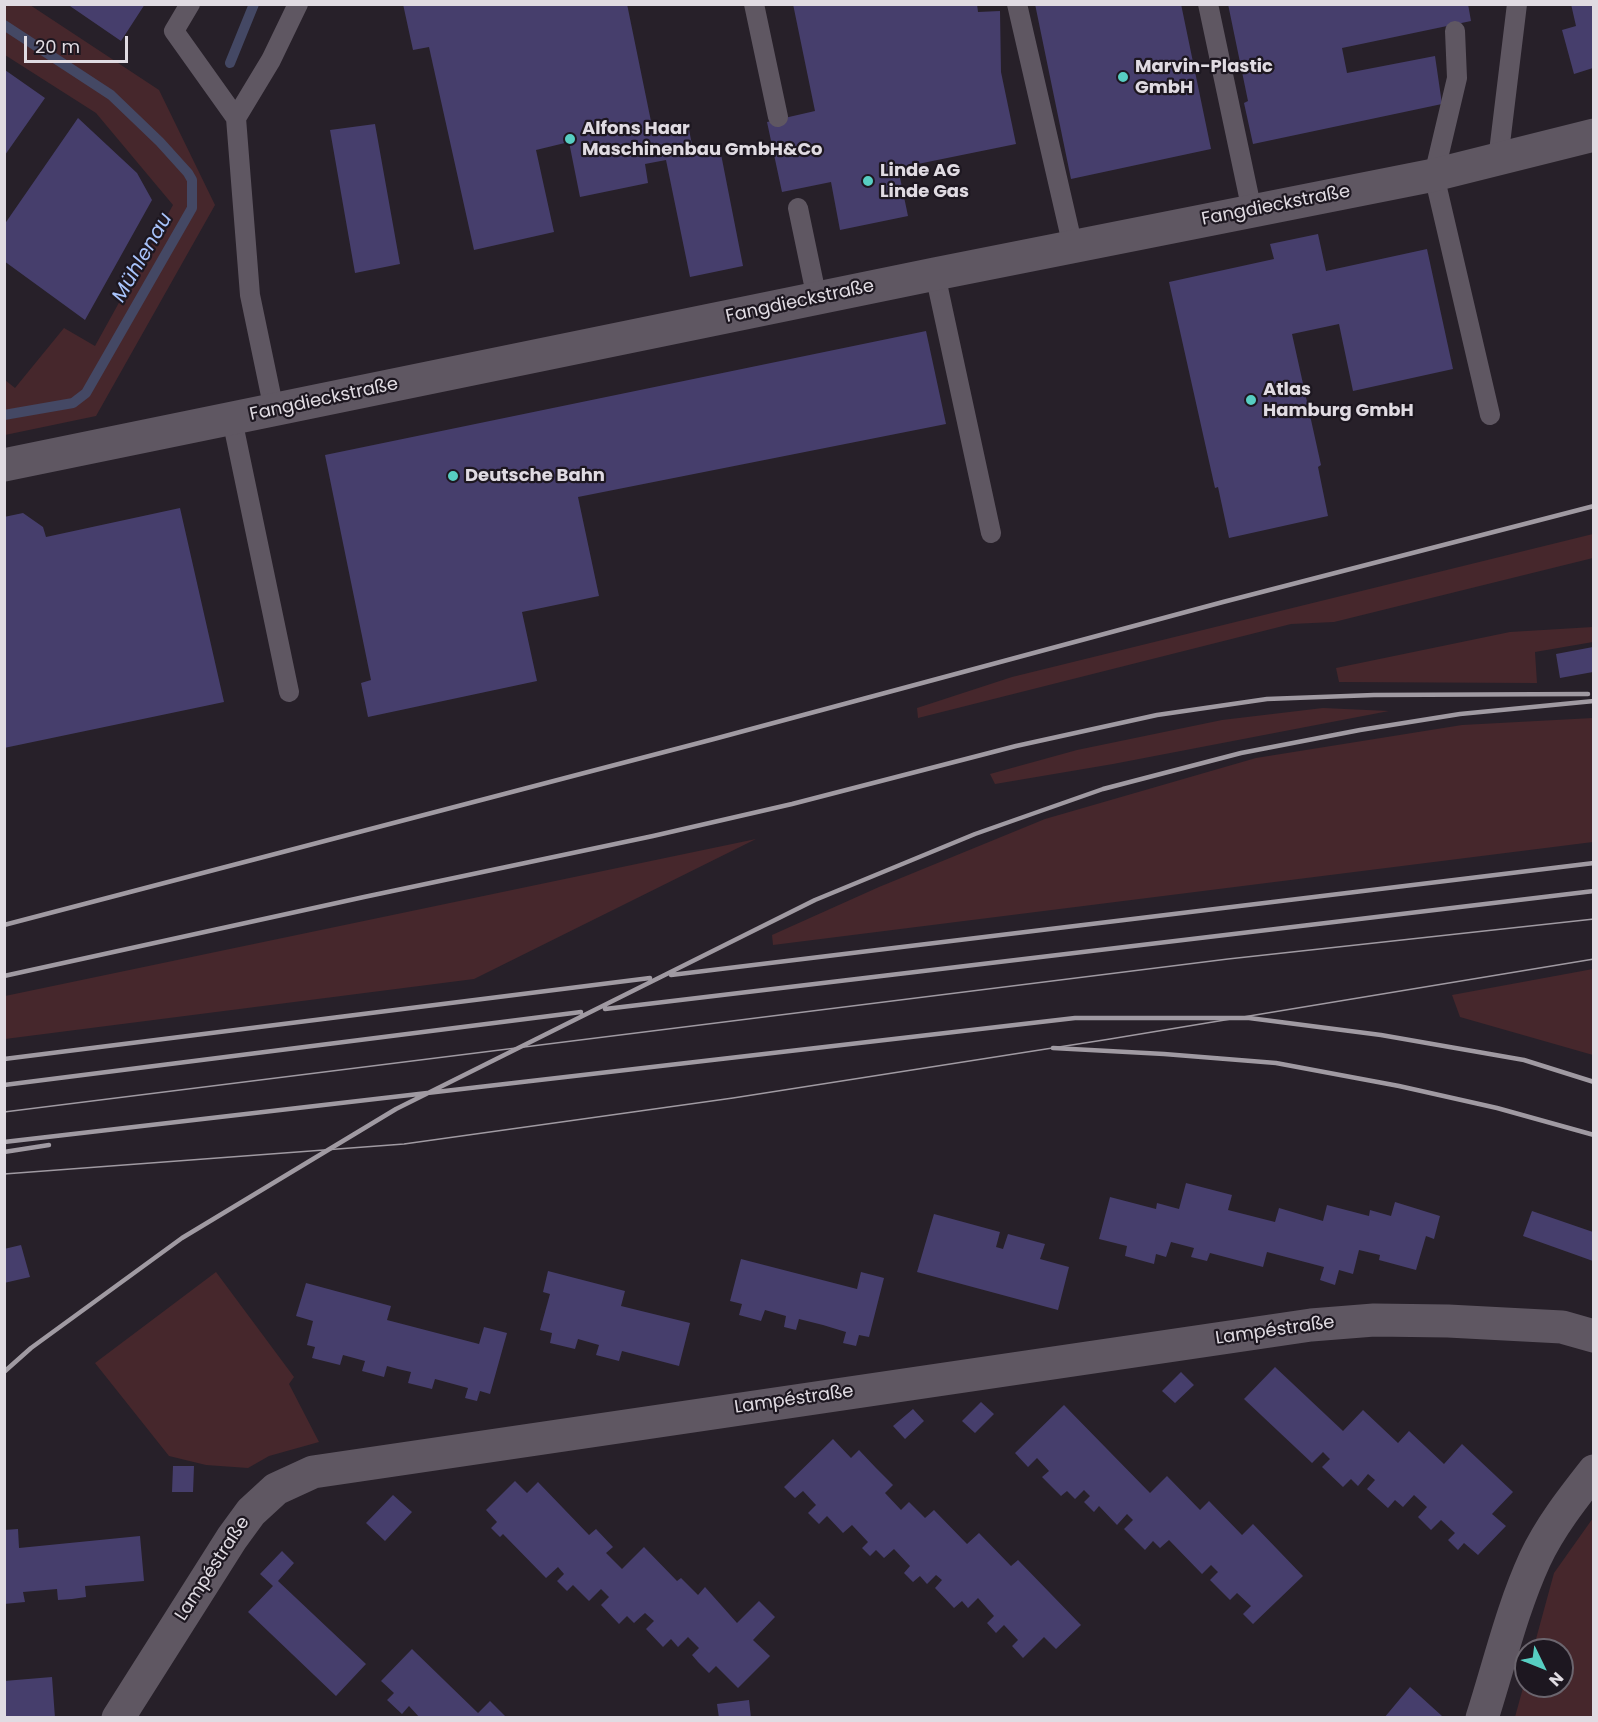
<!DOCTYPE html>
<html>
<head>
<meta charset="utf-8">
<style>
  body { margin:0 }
  #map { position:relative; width:1598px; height:1722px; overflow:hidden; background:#272029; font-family:Poppins,sans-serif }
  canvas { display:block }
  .frame { position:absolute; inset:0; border:6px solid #e0dbe2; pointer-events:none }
  .north { position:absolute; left:1514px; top:1638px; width:60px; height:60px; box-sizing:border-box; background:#1d1720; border:2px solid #6b656e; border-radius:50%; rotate:133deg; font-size:16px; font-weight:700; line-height:24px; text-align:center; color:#e0dbe2 }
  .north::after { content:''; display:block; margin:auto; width:21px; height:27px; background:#57cec2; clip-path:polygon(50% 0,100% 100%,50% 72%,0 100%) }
  .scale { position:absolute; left:24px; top:36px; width:104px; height:27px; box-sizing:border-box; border:3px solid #e0dbe2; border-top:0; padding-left:8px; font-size:18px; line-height:21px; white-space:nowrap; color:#e0dbe2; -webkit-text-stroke:4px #1d1720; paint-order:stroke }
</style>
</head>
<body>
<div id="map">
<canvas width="1598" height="1722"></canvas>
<div class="frame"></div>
<div class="north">N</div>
<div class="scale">20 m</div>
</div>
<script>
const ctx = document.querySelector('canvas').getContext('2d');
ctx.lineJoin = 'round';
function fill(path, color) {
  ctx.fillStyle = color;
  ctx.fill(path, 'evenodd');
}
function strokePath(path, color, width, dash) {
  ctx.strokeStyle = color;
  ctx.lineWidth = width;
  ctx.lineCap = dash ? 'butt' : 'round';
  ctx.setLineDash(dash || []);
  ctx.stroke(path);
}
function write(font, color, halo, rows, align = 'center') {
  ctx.font = font + ' Poppins,sans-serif';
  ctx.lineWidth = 4.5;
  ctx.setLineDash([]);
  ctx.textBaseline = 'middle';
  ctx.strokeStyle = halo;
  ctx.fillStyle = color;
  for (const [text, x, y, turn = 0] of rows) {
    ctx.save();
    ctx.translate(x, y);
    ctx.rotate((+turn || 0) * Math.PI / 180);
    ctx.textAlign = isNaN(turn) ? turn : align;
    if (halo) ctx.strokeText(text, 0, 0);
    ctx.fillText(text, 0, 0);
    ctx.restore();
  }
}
fill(new Path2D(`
  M 5,4 L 30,5 L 159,90 L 215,205 L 96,416 L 5,435 L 5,380 L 15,388 L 64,328 L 95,346 L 173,205 L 96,113 L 5,55 Z
  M 1593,534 L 1593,558 L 1334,622 L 1291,624 L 918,718 L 917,708 L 1012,677 Z
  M 1593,627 L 1593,642 L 1535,652 L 1537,683 L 1339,682 L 1336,668 L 1510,632 Z
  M 1323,708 L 1389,711 L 1113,764 L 995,784 L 990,774 L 1077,750 L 1222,720 Z
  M 1593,718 L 1593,842 L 773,945 L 772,935 L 879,887 L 1045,819 L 1256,758 L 1462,725 Z
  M 756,839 L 474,979 L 5,1039 L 5,996 Z
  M 1593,969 L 1593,1055 L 1460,1017 L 1452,995 Z
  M 216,1272 L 294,1377 L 289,1384 L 319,1442 L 269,1456 L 248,1468 L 206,1465 L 169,1456 L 95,1363 Z
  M 1593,1518 L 1593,1717 L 1515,1717 L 1526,1677 L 1526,1686 L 1562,1686 L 1562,1650 L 1533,1650 L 1554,1573 Z`), '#46272c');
strokePath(new Path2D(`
  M 4,25 L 111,95 L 160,142 L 188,173 L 192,180 L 192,208 L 86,393 L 73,403 L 4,415
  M 230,63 L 254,4`), '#444864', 10);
fill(new Path2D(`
  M 67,4 L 145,4 L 121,41 Z
  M 403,4 L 627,4 L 654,136 L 689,130 L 694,154 L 720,149 L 743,266 L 690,277 L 666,160 L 645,164 L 648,183 L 580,197 L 569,142 L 536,150 L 554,232 L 474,250 L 429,47 L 413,50 Z
  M 793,4 L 977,4 L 978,12 L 1000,11 L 1001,72 L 1016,144 L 898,168 L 908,216 L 840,230 L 831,182 L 782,192 L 767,122 L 815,111 Z
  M 1035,4 L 1181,4 L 1211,149 L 1071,179 Z
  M 1228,4 L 1468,4 L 1471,21 L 1342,48 L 1347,73 L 1435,56 L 1442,104 L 1253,144 L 1244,103 L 1248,101 Z
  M 1571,4 L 1593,4 L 1593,68 L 1574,74 L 1562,30 L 1576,26 Z
  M 5,70 L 45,98 L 5,155 Z
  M 78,118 L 137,173 L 152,200 L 85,320 L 4,261 L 4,225 Z
  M 375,124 L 400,264 L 355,273 L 330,130 Z
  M 1318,234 L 1326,271 L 1427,249 L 1453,369 L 1353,391 L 1339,324 L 1292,334 L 1321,465 L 1318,467 L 1328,516 L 1229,538 L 1218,487 L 1215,488 L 1169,282 L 1274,259 L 1270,244 Z
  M 926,331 L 946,424 L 578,497 L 599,596 L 522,612 L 537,681 L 368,717 L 361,683 L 371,680 L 325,455 Z
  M 180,508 L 224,702 L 4,748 L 4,517 L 23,513 L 43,527 L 46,537 Z
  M 1593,647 L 1593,672 L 1560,678 L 1556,654 Z
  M 1186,1183 L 1232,1195 L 1228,1210 L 1275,1222 L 1279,1208 L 1323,1221 L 1327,1205 L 1369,1216 L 1370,1210 L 1391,1216 L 1395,1202 L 1440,1216 L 1434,1239 L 1426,1236 L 1416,1270 L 1379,1260 L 1380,1255 L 1359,1250 L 1353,1274 L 1339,1270 L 1335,1285 L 1320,1280 L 1324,1267 L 1267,1252 L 1263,1267 L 1210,1253 L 1207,1261 L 1191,1257 L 1194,1248 L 1171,1242 L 1166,1257 L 1156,1254 L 1154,1264 L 1125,1256 L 1127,1246 L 1099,1239 L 1110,1197 L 1156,1209 L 1157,1203 L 1179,1209 Z
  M 1532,1211 L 1593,1232 L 1593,1261 L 1523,1236 Z
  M 934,1214 L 1000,1232 L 996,1247 L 1003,1249 L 1008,1234 L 1045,1244 L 1040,1259 L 1069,1267 L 1058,1310 L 917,1272 Z
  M 21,1245 L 30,1277 L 4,1283 L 4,1249 Z
  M 741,1259 L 857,1289 L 861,1272 L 884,1278 L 869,1337 L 859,1335 L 856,1346 L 843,1343 L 846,1332 L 823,1325 L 799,1319 L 796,1330 L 784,1327 L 786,1316 L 765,1310 L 761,1321 L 739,1315 L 742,1304 L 730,1301 Z
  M 548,1271 L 625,1291 L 621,1306 L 690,1323 L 679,1366 L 622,1351 L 619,1361 L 596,1355 L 599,1345 L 578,1339 L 575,1349 L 550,1343 L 552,1333 L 540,1330 L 550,1294 L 543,1292 Z
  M 306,1283 L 391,1306 L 387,1320 L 479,1344 L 484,1327 L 507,1333 L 490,1394 L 480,1391 L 477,1401 L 465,1398 L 468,1388 L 435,1379 L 432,1389 L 408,1383 L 411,1372 L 398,1369 L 387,1366 L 384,1377 L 362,1371 L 365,1361 L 343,1355 L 340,1365 L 312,1358 L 315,1347 L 307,1345 L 313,1321 L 296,1316 Z
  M 1275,1367 L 1343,1431 L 1363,1410 L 1398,1443 L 1409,1431 L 1444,1464 L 1462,1444 L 1513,1492 L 1492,1514 L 1506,1526 L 1478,1555 L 1464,1543 L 1458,1550 L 1448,1540 L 1455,1533 L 1441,1520 L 1431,1530 L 1418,1517 L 1427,1507 L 1414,1495 L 1403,1507 L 1395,1500 L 1388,1508 L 1367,1489 L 1375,1480 L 1368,1474 L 1358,1486 L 1351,1479 L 1343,1487 L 1322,1467 L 1330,1459 L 1323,1452 L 1312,1463 L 1244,1399 Z
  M 1181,1372 L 1194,1385 L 1175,1403 L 1162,1391 Z
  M 981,1402 L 994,1414 L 975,1433 L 962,1421 Z
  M 1064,1405 L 1150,1493 L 1167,1476 L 1200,1510 L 1209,1501 L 1242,1535 L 1253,1524 L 1303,1576 L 1253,1624 L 1243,1614 L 1251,1606 L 1237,1593 L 1230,1600 L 1210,1580 L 1218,1572 L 1211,1565 L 1202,1574 L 1169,1540 L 1160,1548 L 1153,1541 L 1145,1550 L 1124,1529 L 1133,1520 L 1127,1514 L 1117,1525 L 1099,1506 L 1094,1512 L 1084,1502 L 1090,1496 L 1084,1490 L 1075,1499 L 1067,1491 L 1061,1496 L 1042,1477 L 1049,1471 L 1037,1458 L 1028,1467 L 1015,1453 Z
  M 913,1409 L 924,1421 L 905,1439 L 893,1426 Z
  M 833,1439 L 851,1458 L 859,1450 L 876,1468 L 893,1485 L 885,1493 L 901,1510 L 909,1502 L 925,1518 L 934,1510 L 967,1544 L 979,1533 L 1011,1566 L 1018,1560 L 1081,1625 L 1056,1649 L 1044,1637 L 1023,1658 L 1012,1646 L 1018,1640 L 1004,1625 L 996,1633 L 987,1623 L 994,1616 L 978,1598 L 968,1608 L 962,1601 L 954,1608 L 935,1588 L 942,1580 L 936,1575 L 927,1584 L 920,1576 L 913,1582 L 904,1573 L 910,1566 L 894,1549 L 884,1558 L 876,1550 L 870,1556 L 862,1548 L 868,1542 L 852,1525 L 843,1533 L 827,1516 L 819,1524 L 808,1513 L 816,1505 L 803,1491 L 795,1498 L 784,1487 Z
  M 173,1466 L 194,1466 L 193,1492 L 172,1492 Z
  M 515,1481 L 527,1493 L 538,1482 L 589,1535 L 596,1529 L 613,1547 L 606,1553 L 622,1569 L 644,1547 L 677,1581 L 681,1578 L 698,1595 L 705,1587 L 737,1623 L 759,1601 L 775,1617 L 753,1640 L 770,1656 L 738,1688 L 716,1666 L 709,1673 L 698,1662 L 692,1655 L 699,1648 L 688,1637 L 678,1647 L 671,1639 L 663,1647 L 646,1629 L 654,1621 L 645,1613 L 634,1623 L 627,1616 L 619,1624 L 601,1605 L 609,1597 L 601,1589 L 589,1601 L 573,1585 L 567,1591 L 557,1581 L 564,1574 L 558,1567 L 546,1578 L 503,1534 L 500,1537 L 491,1528 L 497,1522 L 486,1510 Z
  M 393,1495 L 412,1512 L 385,1541 L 366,1523 Z
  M 18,1529 L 19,1548 L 140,1536 L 144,1581 L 85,1586 L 86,1597 L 72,1599 L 58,1600 L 57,1589 L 23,1592 L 25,1602 L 4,1604 L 4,1530 Z
  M 282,1551 L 294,1563 L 278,1581 L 366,1664 L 336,1696 L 248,1612 L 273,1586 L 260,1574 Z
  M 412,1649 L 478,1713 L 490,1701 L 507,1718 L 420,1718 L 409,1706 L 402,1714 L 387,1700 L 394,1693 L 381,1681 Z
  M 52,1677 L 55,1718 L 4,1718 L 4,1681 Z
  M 1410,1687 L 1442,1716 L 1441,1718 L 1384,1718 Z
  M 749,1700 L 751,1718 L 719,1718 L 717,1704 Z`), '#463e6c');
strokePath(new Path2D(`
  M 190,4 L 174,31 L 236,118 L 250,295 L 274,410
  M 754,4 L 778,117
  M 1017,4 L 1073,247
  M 1208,4 L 1252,211
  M 1455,31 L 1457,78 L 1434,175 L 1490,415
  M 236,118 L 271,60 L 298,4
  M 1498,160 L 1517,4
  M 798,208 L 817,299
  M 935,274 L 991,533
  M 232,419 L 289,692`), '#5f5762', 20);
strokePath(new Path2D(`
  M 4,465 L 935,274 L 1434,175 L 1594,135
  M 118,1718 L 232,1538 L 251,1512 L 276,1489 L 313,1472 L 1311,1325 L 1374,1320 L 1448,1321 L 1562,1327 L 1594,1336
  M 1482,1718 C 1499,1665 1512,1609 1535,1559 C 1550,1527 1572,1499 1594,1471`), '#5f5762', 33);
strokePath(new Path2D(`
  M 4,1112 L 1228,959 L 1594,919
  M 4,1174 L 404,1144 L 733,1098 L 1110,1039 L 1594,959`), '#a09aa2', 1.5);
strokePath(new Path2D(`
  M 4,925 L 714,739 L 1223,602 L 1594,506
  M 671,975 L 1594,863
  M 4,976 L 364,897 L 653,836 L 792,804 L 1016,746 L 1157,715 L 1267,699 L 1374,695 L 1588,694
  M 605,1009 L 1594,891
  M 1053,1048 L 1164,1054 L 1276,1063 L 1399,1086 L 1497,1108 L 1594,1135
  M 4,1059 L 650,978
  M 4,1085 L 581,1012
  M 4,1142 L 1075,1018 L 1249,1018 L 1381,1035 L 1524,1060 L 1594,1082
  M 4,1152 L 49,1145
  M 4,1372 L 31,1348 L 182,1238 L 396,1109 L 815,900 L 975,834 L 1103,789 L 1241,753 L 1360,730 L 1460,714 L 1594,701`), '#a09aa2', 4.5);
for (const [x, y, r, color] of [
  [1123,77,6,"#57cec2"],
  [570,139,6,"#57cec2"],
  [868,181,6,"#57cec2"],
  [1251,400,6,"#57cec2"],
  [453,476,6,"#57cec2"]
]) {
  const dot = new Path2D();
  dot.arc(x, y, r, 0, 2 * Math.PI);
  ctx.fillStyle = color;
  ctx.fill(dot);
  strokePath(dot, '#1d1720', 2);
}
write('bold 18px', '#e0dbe2', '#1d1720', [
  ["Marvin-Plastic",1135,67],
  ["GmbH",1135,88],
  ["Alfons Haar",582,129],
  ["Maschinenbau GmbH&Co",582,150],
  ["Linde AG",880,171],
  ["Linde Gas",880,192],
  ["Atlas",1263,390],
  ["Hamburg GmbH",1263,411],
  ["Deutsche Bahn",465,476]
], 'left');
write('18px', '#e0dbe2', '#1d1720', [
  ["Fangdieckstraße",1276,206,-11],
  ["Fangdieckstraße",800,302,-12],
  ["Fangdieckstraße",324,400,-12],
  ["Lampéstraße",1275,1331,-8],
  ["Lampéstraße",794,1400,-8],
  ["Lampéstraße",213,1569,-57]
]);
write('italic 20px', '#a8c3fb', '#1d1720', [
  ["Mühlenau",143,258,-60]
]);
</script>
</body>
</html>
